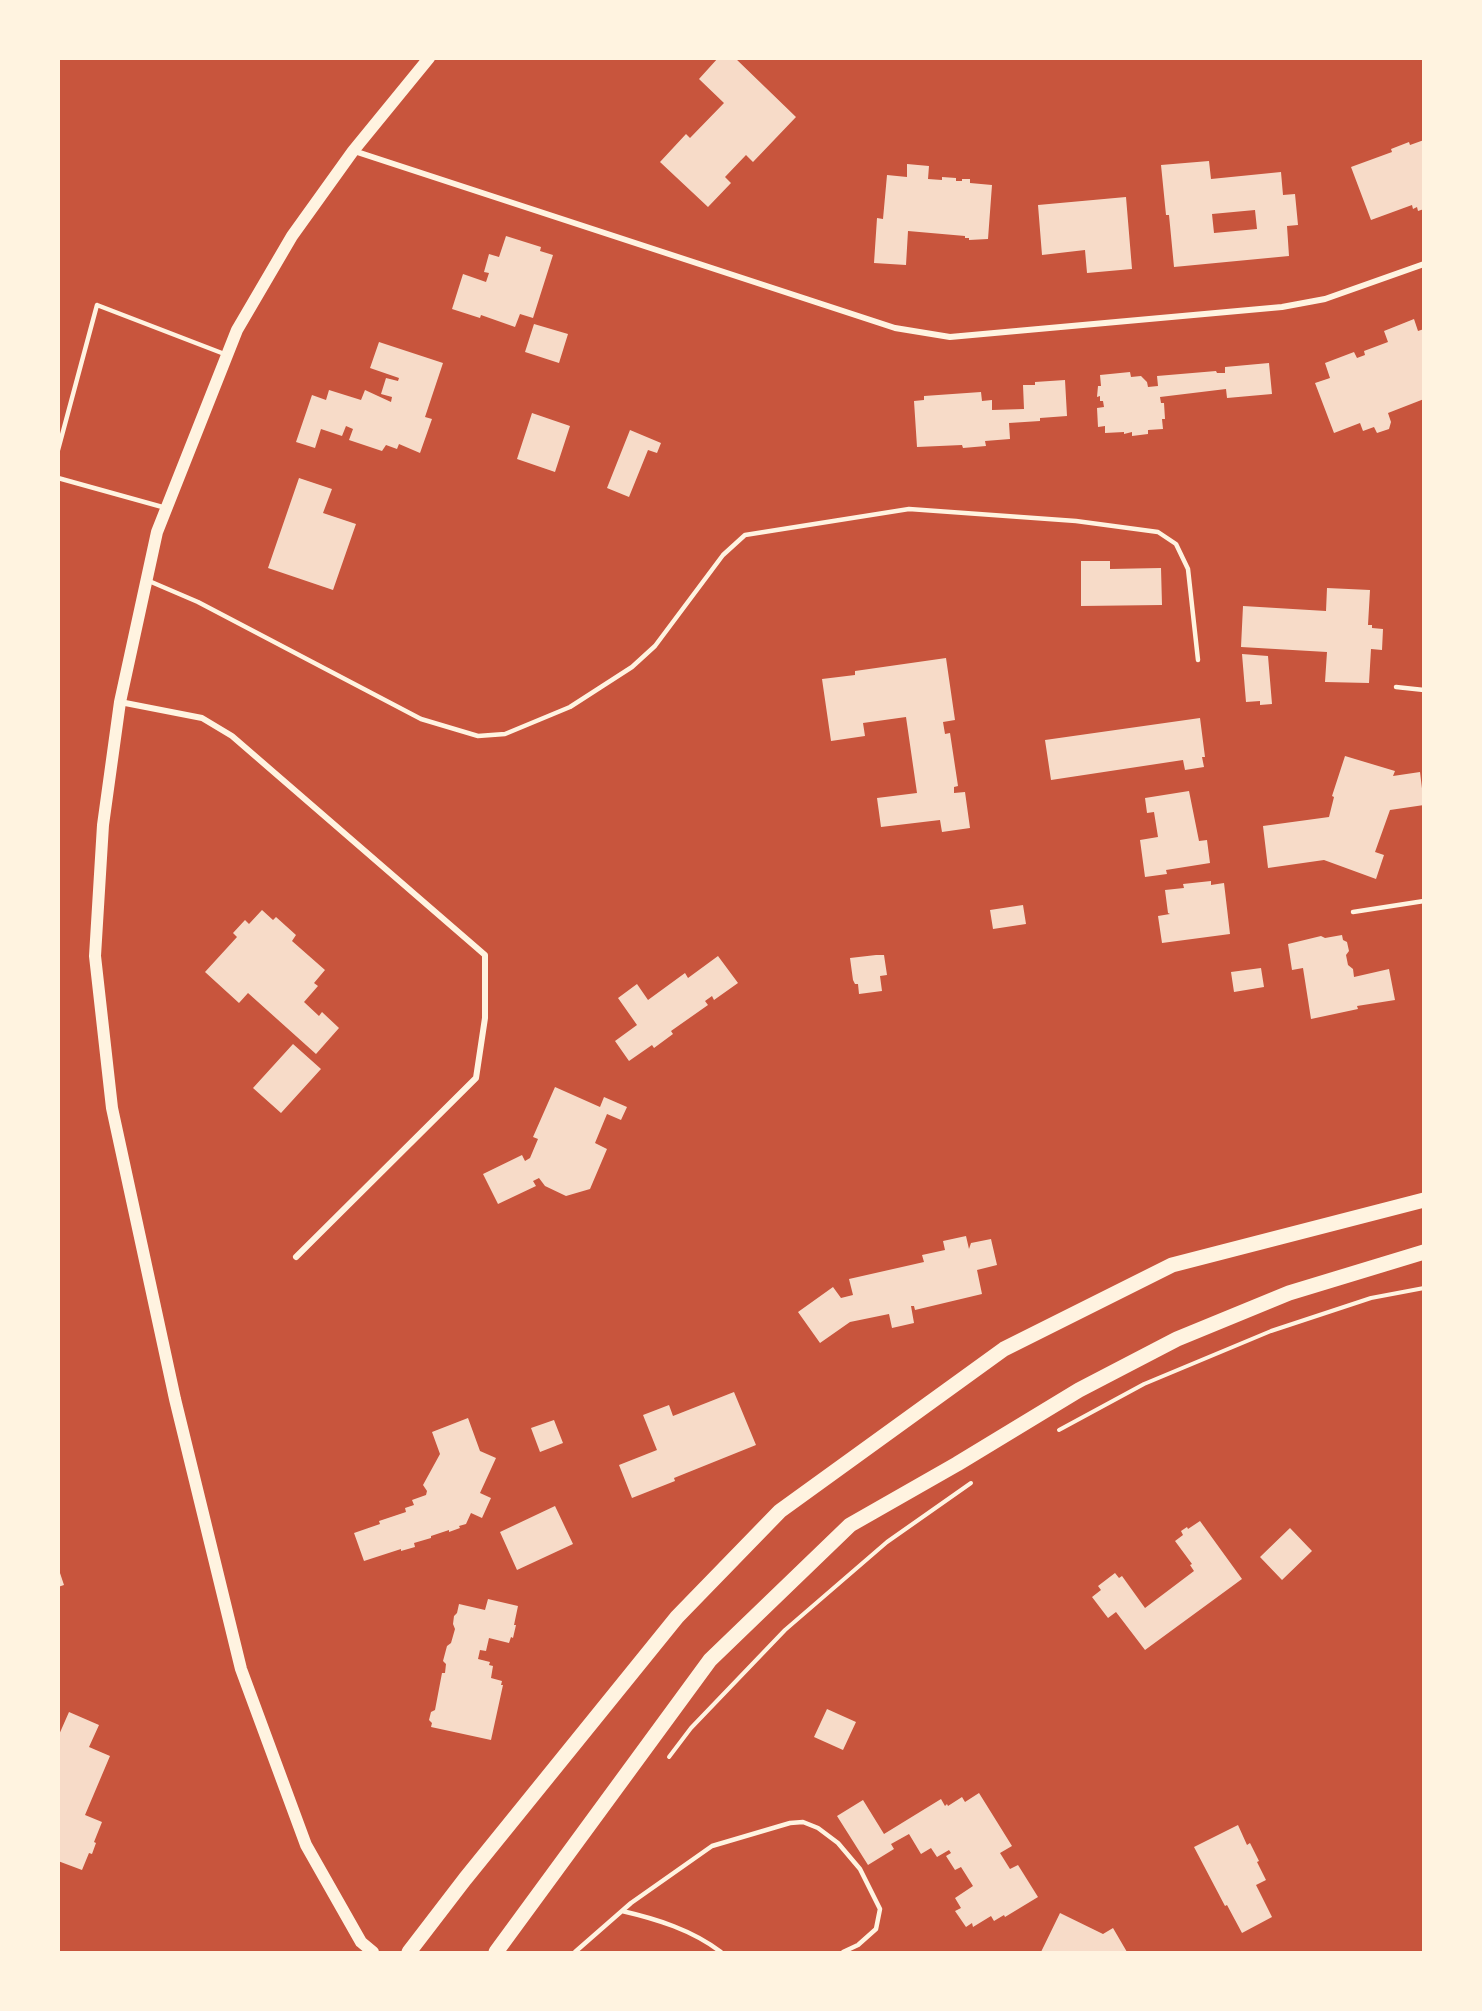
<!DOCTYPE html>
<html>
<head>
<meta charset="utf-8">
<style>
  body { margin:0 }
  #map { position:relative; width:1482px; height:2011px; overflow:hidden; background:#c8553d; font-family:"Titillium Web",sans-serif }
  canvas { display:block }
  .frame { position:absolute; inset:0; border:60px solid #fff3e0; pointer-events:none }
</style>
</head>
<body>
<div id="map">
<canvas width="1482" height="2011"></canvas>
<div class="frame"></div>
</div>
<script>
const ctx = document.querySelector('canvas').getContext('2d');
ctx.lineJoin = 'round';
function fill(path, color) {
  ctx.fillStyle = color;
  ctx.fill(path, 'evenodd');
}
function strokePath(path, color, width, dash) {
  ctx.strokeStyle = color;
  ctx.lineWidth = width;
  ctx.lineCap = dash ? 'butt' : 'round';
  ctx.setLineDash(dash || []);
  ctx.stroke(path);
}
fill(new Path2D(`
  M 718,58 L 735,58 L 796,117 L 753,162 L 746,155 L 725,177 L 731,183 L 708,207 L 660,162 L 686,134 L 690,138 L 724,103 L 699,79 Z
  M 1424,140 L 1424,209 L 1418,211 L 1417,207 L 1413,209 L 1412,205 L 1371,220 L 1351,167 L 1392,152 L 1391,149 L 1409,142 L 1410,145 Z
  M 1209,161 L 1211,179 L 1281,172 L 1283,195 L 1295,194 L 1298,225 L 1287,226 L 1289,256 L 1174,267 L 1169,215 L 1166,215 L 1161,165 ZM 1255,210 L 1257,229 L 1214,233 L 1212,214 Z
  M 907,164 L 929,166 L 928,179 L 942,180 L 942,177 L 956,178 L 956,181 L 962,181 L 962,179 L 970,179 L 970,183 L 992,185 L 988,239 L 969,240 L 969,238 L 965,238 L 965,236 L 908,231 L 906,265 L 874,263 L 877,218 L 883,219 L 887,175 L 907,177 Z
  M 1126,197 L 1132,269 L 1087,273 L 1085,250 L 1042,255 L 1038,205 Z
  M 506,236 L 541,247 L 540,251 L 553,255 L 533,318 L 520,314 L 515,327 L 481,315 L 480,318 L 452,309 L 463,274 L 486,282 L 489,273 L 484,272 L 489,254 L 499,257 Z
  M 1414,319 L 1418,331 L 1424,329 L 1424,399 L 1388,413 L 1391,422 L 1389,429 L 1377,433 L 1374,427 L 1363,431 L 1360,423 L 1334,433 L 1315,383 L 1330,378 L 1325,363 L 1354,352 L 1357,358 L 1365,355 L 1364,351 L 1388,342 L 1384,331 Z
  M 534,324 L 568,334 L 559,363 L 525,352 Z
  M 379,342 L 443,363 L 425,417 L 432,419 L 420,453 L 399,444 L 397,449 L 386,445 L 382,451 L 349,440 L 353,429 L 346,426 L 342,436 L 321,429 L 315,448 L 296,442 L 312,395 L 326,400 L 329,390 L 361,400 L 365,390 L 391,402 L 392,397 L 381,394 L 386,378 L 398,381 L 399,378 L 370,368 Z
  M 1269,363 L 1272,394 L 1227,398 L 1226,389 L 1160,397 L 1161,403 L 1164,403 L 1165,419 L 1162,419 L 1163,429 L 1148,430 L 1148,434 L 1132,436 L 1132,432 L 1124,434 L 1124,432 L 1105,433 L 1105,426 L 1098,427 L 1097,408 L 1104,407 L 1103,401 L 1100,401 L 1100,396 L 1097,397 L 1098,386 L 1101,386 L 1100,375 L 1130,372 L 1131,377 L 1141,376 L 1147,382 L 1148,387 L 1158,386 L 1157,376 L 1216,371 L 1217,373 L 1225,373 L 1225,367 Z
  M 1065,380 L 1067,416 L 1040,418 L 1040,421 L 1009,423 L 1010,439 L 985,441 L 986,446 L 963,448 L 962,445 L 917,447 L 914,401 L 924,400 L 924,396 L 981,392 L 982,401 L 992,400 L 992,410 L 1024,409 L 1023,385 L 1035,385 L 1035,382 Z
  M 532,413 L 570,426 L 555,472 L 517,459 Z
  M 630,430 L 661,443 L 657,453 L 648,450 L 629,497 L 607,488 Z
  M 299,478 L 332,489 L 323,513 L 356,524 L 333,590 L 268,568 Z
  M 1081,561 L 1110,561 L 1110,569 L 1161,568 L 1162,605 L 1081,606 Z
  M 1327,588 L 1370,590 L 1368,625 L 1372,625 L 1372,628 L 1383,629 L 1382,650 L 1371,649 L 1369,683 L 1325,682 L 1327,652 L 1241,647 L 1243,606 L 1326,611 Z
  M 1242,654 L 1268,656 L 1272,704 L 1260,705 L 1260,701 L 1246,702 Z
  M 946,658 L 955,720 L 943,722 L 945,734 L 950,733 L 958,786 L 954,787 L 954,793 L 965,792 L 970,828 L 942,832 L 940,820 L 881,827 L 877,798 L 917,793 L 906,717 L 863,723 L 865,736 L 831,741 L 822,679 L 855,675 L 855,671 Z
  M 1200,718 L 1205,757 L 1202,757 L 1204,767 L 1185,770 L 1183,760 L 1051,780 L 1045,740 Z
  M 1345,756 L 1395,771 L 1393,776 L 1420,772 L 1424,805 L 1390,810 L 1375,852 L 1384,855 L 1376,879 L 1324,860 L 1268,868 L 1263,826 L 1329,817 L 1334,797 L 1332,796 Z
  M 1189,791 L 1199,841 L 1207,840 L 1210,863 L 1166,870 L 1167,874 L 1145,877 L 1140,840 L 1158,837 L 1154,812 L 1147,813 L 1145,798 Z
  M 1211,881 L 1211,885 L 1224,883 L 1230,934 L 1162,943 L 1158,916 L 1170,914 L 1168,913 L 1165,890 L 1184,888 L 1183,884 Z
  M 1023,905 L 1026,924 L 993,929 L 990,910 Z
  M 262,910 L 273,920 L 276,917 L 296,935 L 292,941 L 325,970 L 314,983 L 318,986 L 304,1002 L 319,1016 L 322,1012 L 339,1028 L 316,1054 L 248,993 L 239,1003 L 205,972 L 237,937 L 233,933 L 245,920 L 249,924 Z
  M 1342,935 L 1343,940 L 1347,942 L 1349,951 L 1346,955 L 1348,965 L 1353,969 L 1354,977 L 1389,969 L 1395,1000 L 1357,1006 L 1358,1009 L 1311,1019 L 1303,968 L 1292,970 L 1288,944 L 1321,936 L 1325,938 Z
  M 876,955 L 884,955 L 887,975 L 880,976 L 882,991 L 859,994 L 858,984 L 855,984 L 853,980 L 850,958 Z
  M 718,956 L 738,983 L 714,1000 L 712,996 L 705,1001 L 708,1005 L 671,1031 L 673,1034 L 654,1048 L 652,1045 L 629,1061 L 615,1041 L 637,1025 L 618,998 L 637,984 L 648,1000 L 685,973 L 688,978 Z
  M 1261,968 L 1264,987 L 1234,992 L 1231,972 Z
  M 293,1044 L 321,1069 L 281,1113 L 253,1088 Z
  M 555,1087 L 600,1107 L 604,1097 L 627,1107 L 621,1120 L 607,1114 L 595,1143 L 607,1149 L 590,1189 L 566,1196 L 545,1186 L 539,1178 L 533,1181 L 536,1186 L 498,1204 L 483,1174 L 522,1155 L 525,1161 L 530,1158 L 538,1139 L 533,1137 Z
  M 966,1236 L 969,1249 L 971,1243 L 991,1239 L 997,1265 L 977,1270 L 982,1294 L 915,1310 L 914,1306 L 911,1306 L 914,1323 L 892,1328 L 889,1314 L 850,1322 L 820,1343 L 798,1312 L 833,1287 L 841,1298 L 853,1295 L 849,1279 L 924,1262 L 922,1255 L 945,1250 L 943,1241 Z
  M 734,1392 L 756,1445 L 674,1478 L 675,1481 L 632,1498 L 619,1465 L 657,1450 L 643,1415 L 669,1405 L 673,1416 Z
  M 468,1418 L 480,1451 L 496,1458 L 480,1493 L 491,1498 L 482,1518 L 471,1513 L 466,1524 L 459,1526 L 460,1528 L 449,1532 L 449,1530 L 431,1536 L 431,1538 L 414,1543 L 415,1547 L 401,1551 L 401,1549 L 364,1561 L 354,1533 L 380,1524 L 379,1521 L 406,1512 L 405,1508 L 414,1505 L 412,1500 L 426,1495 L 427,1491 L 423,1485 L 440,1454 L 432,1432 Z
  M 554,1420 L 563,1443 L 540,1452 L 531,1428 Z
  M 555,1506 L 573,1544 L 517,1570 L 500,1532 Z
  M 1200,1521 L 1242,1579 L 1145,1650 L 1116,1612 L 1108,1618 L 1092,1597 L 1101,1590 L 1098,1586 L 1115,1573 L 1119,1578 L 1122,1576 L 1145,1608 L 1194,1571 L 1190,1565 L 1192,1564 L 1175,1541 L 1183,1535 L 1181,1531 L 1187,1527 L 1188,1529 Z
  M 1290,1528 L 1312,1551 L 1282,1580 L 1260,1557 Z
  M 58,1567 L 64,1585 L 58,1587 Z
  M 488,1599 L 518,1606 L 514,1625 L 516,1625 L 513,1638 L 511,1637 L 509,1643 L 489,1638 L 486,1651 L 480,1650 L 478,1659 L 490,1662 L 489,1665 L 493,1666 L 491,1678 L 502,1681 L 501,1685 L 503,1685 L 491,1740 L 431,1727 L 432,1723 L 429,1720 L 431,1712 L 435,1710 L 442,1673 L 445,1673 L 446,1664 L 443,1661 L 447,1646 L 451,1643 L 455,1629 L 453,1624 L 454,1616 L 457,1613 L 459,1604 L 485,1610 Z
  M 827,1709 L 856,1722 L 843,1750 L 814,1737 Z
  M 69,1712 L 99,1725 L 89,1747 L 110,1756 L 85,1815 L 102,1822 L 94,1842 L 96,1843 L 92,1854 L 89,1853 L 82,1870 L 58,1861 L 58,1737 Z
  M 979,1793 L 1012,1846 L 1000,1853 L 1010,1869 L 1018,1865 L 1038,1897 L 1005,1917 L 1004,1915 L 994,1921 L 991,1916 L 973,1927 L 972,1923 L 966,1927 L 955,1911 L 961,1908 L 955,1898 L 973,1886 L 961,1867 L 955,1870 L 946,1856 L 951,1853 L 949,1850 L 937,1857 L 931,1848 L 921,1854 L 909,1834 L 891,1844 L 894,1849 L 868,1865 L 837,1816 L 863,1800 L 884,1834 L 941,1799 L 945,1806 L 947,1804 L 948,1806 L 962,1797 L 965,1802 Z
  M 1238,1825 L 1247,1845 L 1250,1843 L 1259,1861 L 1257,1862 L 1266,1880 L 1256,1885 L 1272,1917 L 1242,1933 L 1227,1905 L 1225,1906 L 1194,1847 Z
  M 1060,1913 L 1103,1934 L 1113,1928 L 1127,1952 L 1041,1952 Z`), '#f7dbc8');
strokePath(new Path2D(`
  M 1059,1430 L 1144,1384 L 1271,1331 L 1371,1298 L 1424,1288
  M 669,1757 L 691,1728 L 785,1630 L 887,1542 L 971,1483`), '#fff3e0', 4);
strokePath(new Path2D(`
  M 58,450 L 97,305 L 227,355
  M 58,478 L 166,508
  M 149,581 L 198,602 L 421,719 L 478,736 L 505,734 L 570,707 L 632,667 L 655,646 L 723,555 L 745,535 L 909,509 L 1076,521 L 1158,532 L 1176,544 L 1188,569 L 1198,660
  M 1396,687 L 1424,690
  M 1353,912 L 1424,901
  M 622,1911 C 657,1919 692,1930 721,1952
  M 575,1952 L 631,1903 L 712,1846 L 790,1823 L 803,1822 L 818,1828 L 838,1843 L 860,1869 L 880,1909 L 876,1929 L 858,1945 L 843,1952`), '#fff3e0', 4.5);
strokePath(new Path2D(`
  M 354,151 L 895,328 L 950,337 L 1282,307 L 1325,299 L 1424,264
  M 120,702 L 202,718 L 232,736 L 485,955 L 485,1018 L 476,1078 L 296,1257`), '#fff3e0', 6);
strokePath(new Path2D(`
  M 373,1952 L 361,1942 L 306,1845 L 241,1669 L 175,1399 L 112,1108 L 95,956 L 103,825 L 120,702 L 157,532 L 237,330 L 292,236 L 353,151 L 429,58`), '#fff3e0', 12);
strokePath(new Path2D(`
  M 409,1952 L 465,1879 L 677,1617 L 780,1511 L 1004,1349 L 1172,1265 L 1424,1200
  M 496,1952 L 710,1660 L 850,1525 L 957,1464 L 1079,1390 L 1177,1339 L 1289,1293 L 1424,1252`), '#fff3e0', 15);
</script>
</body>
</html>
